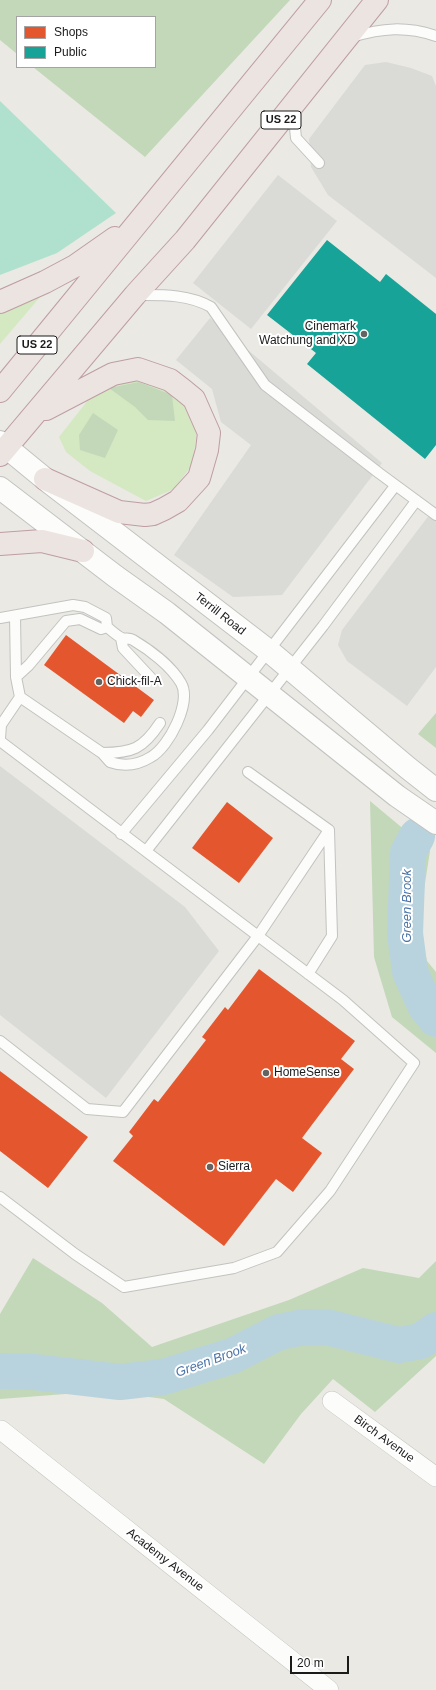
<!DOCTYPE html>
<html>
<head>
<meta charset="utf-8">
<style>
  body { margin:0 }
  #map { position:relative; width:436px; height:1690px; overflow:hidden; background:#eae9e4; font-family:Helvetica,sans-serif }
  canvas { display:block }
  .legend { position:absolute; left:16px; top:16px; width:140px; height:52px; box-sizing:border-box; background:#fff; border:1px solid #a4a4a4; margin:0; padding:5px 7px; list-style:none; font-size:12px; color:#1b1b1b }
  .legend li { display:flex; align-items:center; gap:8px; height:20px }
  .legend b { width:20px; border:1px solid #a4a4a4 }
  .scale { position:absolute; left:290px; top:1656px; width:59px; height:18px; box-sizing:border-box; border:2px solid #1b1b1b; border-top:0; padding-left:5px; font-size:12px; line-height:14px; white-space:nowrap; color:#1b1b1b; -webkit-text-stroke:3px #fff; paint-order:stroke }
</style>
</head>
<body>
<div id="map">
<canvas width="436" height="1690"></canvas>
<ul class="legend">
<li><b style="height:11px;background:#e4572e"></b>Shops</li>
<li><b style="height:11px;background:#17a398"></b>Public</li>
</ul>
<div class="scale">20 m</div>
</div>
<script>
const ctx = document.querySelector('canvas').getContext('2d');
ctx.lineJoin = 'round';
function fill(path, color) {
  ctx.fillStyle = color;
  ctx.fill(path, 'evenodd');
}
function strokePath(path, color, width, dash) {
  ctx.strokeStyle = color;
  ctx.lineWidth = width;
  ctx.lineCap = dash ? 'butt' : 'round';
  ctx.setLineDash(dash || []);
  ctx.stroke(path);
}
function write(font, color, halo, rows, align = 'center') {
  ctx.font = font + ' Helvetica,sans-serif';
  ctx.lineWidth = 4;
  ctx.setLineDash([]);
  ctx.textBaseline = 'middle';
  ctx.strokeStyle = halo;
  ctx.fillStyle = color;
  for (const [text, x, y, turn = 0] of rows) {
    ctx.save();
    ctx.translate(x, y);
    ctx.rotate((+turn || 0) * Math.PI / 180);
    ctx.textAlign = isNaN(turn) ? turn : align;
    if (halo) ctx.strokeText(text, 0, 0);
    ctx.fillText(text, 0, 0);
    ctx.restore();
  }
}
fill(new Path2D(`
  M 40,297 L 0,344 L 0,314 Z
  M 121,380 L 150,382 L 174,392 L 189,410 L 197,432 L 192,465 L 174,489 L 146,501 L 90,471 L 66,452 L 59,437 L 96,390 Z`), '#d4e8c2');
fill(new Path2D(`
  M 0,0 L 290,0 L 145,157 L 33,67 L 155,67 L 155,17 L 17,17 L 17,54 L 0,40 Z
  M 139,382 L 172,395 L 175,421 L 148,420 L 135,407 L 109,388 Z
  M 93,413 L 118,430 L 105,458 L 80,450 L 79,435 Z
  M 436,713 L 436,748 L 418,734 Z
  M 370,801 L 430,851 L 421,909 L 420,931 L 427,961 L 436,972 L 436,1053 L 392,1017 L 374,957 Z
  M 33,1258 L 102,1303 L 152,1347 L 289,1300 L 363,1268 L 419,1278 L 436,1261 L 436,1356 L 375,1412 L 333,1379 L 301,1414 L 264,1464 L 164,1399 L 105,1391 L 0,1399 L 0,1314 Z`), '#c2d8b9');
fill(new Path2D(`
  M 0,101 L 116,213 L 57,253 L 0,275 Z`), '#b0e1cf');
fill(new Path2D(`
  M 386,62 L 411,68 L 432,76 L 436,86 L 436,278 L 328,195 L 311,167 L 309,139 L 365,65 Z
  M 278,175 L 337,221 L 251,329 L 193,283 Z
  M 210,318 L 382,463 L 282,595 L 233,597 L 174,555 L 251,445 L 221,422 L 212,389 L 176,360 Z
  M 436,506 L 436,667 L 407,706 L 347,661 L 338,645 L 342,630 Z
  M 0,766 L 185,907 L 219,951 L 106,1098 L 0,1015 Z`), '#dadad7');
fill(new Path2D(`
  M 66,635 L 154,700 L 141,717 L 133,711 L 124,723 L 44,665 Z
  M 227,802 L 273,838 L 239,883 L 192,848 Z
  M 259,969 L 355,1041 L 341,1059 L 354,1069 L 302,1138 L 322,1153 L 293,1192 L 276,1179 L 224,1246 L 113,1161 L 133,1136 L 129,1132 L 154,1099 L 158,1102 L 206,1040 L 202,1037 L 225,1007 L 228,1010 Z
  M 0,1071 L 88,1137 L 48,1188 L 0,1151 Z`), '#e4572e');
fill(new Path2D(`
  M 327,240 L 380,282 L 386,274 L 436,314 L 436,445 L 425,459 L 307,364 L 316,353 L 267,315 Z`), '#17a398');
strokePath(new Path2D(`
  M 417,836 L 408,853 L 405,933 L 410,972 L 426,1007 L 436,1019
  M 0,1371 L 34,1372 L 120,1382 L 163,1377 L 232,1356 L 279,1332 L 304,1327 L 330,1328 L 399,1345 L 421,1341 L 436,1330`), '#b8d3dd', 36);
const service = new Path2D(`
  M 352,37 C 382,28 406,26 436,36
  M 293,108 L 296,138 L 319,163
  M 137,295 C 162,295 188,294 211,307 L 265,385 L 379,473 L 436,515
  M 15,616 L 16,677 L 20,697
  M 0,618 L 73,605 L 85,607 L 106,618 L 107,627 C 111,630 117,636 122,638 C 126,639 130,638 133,640 C 150,650 171,666 181,683 C 192,702 169,747 151,757 C 138,765 124,767 110,762 L 102,753 L 20,697 L 1,725 L 0,738
  M 121,638 L 123,648 L 151,678
  M 16,677 L 29,665 L 66,621 L 80,619 L 101,629 L 107,627
  M 0,741 L 258,936 L 123,1112 L 87,1109 L 0,1041
  M 102,753 C 132,753 143,749 160,723
  M 248,772 L 329,830 L 332,936 L 308,974
  M 121,834 L 208,730 L 395,486
  M 146,851 L 323,626 L 416,501
  M 0,1197 L 75,1254 L 124,1287 L 234,1268 L 277,1252 L 330,1191 L 414,1063 L 343,1000 L 258,936 L 329,830`);
const minor = new Path2D(`
  M 332,1401 L 436,1477
  M 0,1431 L 1,1430 L 329,1690`);
const tertiary = new Path2D(`
  M 0,442 L 45,479 L 269,651 L 408,768 L 436,790
  M 0,488 L 115,576 L 167,613 L 397,796 L 436,823`);
const trunk = new Path2D(`
  M 0,302 L 45,282 L 75,266 L 115,238
  M 0,391 L 320,0
  M 0,455 L 135,295 L 185,240 L 377,0
  M 45,479 L 119,512 L 145,515 L 153,514 L 164,509 L 178,501 L 199,478 L 207,450 L 209,433 L 194,399 L 183,390 L 170,380 L 138,369 L 113,374 L 46,409
  M 0,544 L 42,541 L 83,551`);
strokePath(service, '#c2c2c0', 12);
strokePath(minor, '#c2c2c0', 20);
strokePath(tertiary, '#c2c2c0', 24);
strokePath(trunk, '#be9da4', 24);
strokePath(service, '#fcfcfb', 10);
strokePath(minor, '#fcfcfb', 19);
strokePath(tertiary, '#fcfcfb', 22);
strokePath(trunk, '#ece4e0', 22);
for (const [x, y, r, color] of [
  [364,334,4,"#636361"],
  [99,682,4,"#636361"],
  [266,1073,4,"#636361"],
  [210,1167,4,"#636361"]
]) {
  const dot = new Path2D();
  dot.arc(x, y, r, 0, 2 * Math.PI);
  ctx.fillStyle = color;
  ctx.fill(dot);
  strokePath(dot, '#fff', 1.5);
}
for (const [x, y, w] of [
  [281,120,40],
  [37,345,40]
]) {
  const box = new Path2D();
  box.roundRect(x - w / 2, y - 9, w, 18, 3);
  ctx.fillStyle = '#fff';
  ctx.fill(box);
  strokePath(box, '#1b1b1b', 1);
}
write('bold 11px', '#1b1b1b', null, [
  ["US 22",281,120],
  ["US 22",37,345]
]);
write('12px', '#1b1b1b', '#fff', [
  ["Cinemark",356,327,"right"],
  ["Watchung and XD",356,341,"right"],
  ["Chick-fil-A",107,682],
  ["HomeSense",274,1073],
  ["Sierra",218,1167]
], 'left');
write('12px', '#1b1b1b', '#fff', [
  ["Terrill Road",220,614,38],
  ["Birch Avenue",384,1439,36],
  ["Academy Avenue",165,1560,38]
]);
write('italic 13px', '#4b73a8', '#fff', [
  ["Green Brook",407,906,-90],
  ["Green Brook",211,1361,-20]
]);
</script>
</body>
</html>
